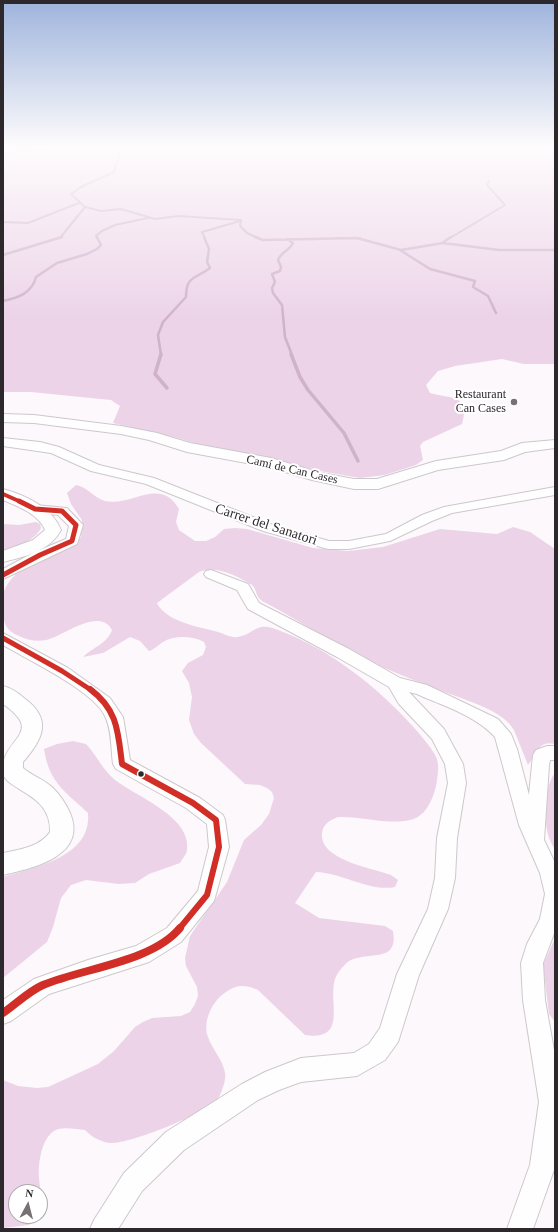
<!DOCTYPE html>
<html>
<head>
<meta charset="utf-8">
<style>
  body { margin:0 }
  #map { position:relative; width:558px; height:1232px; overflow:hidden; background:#fcf8fb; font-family:Georgia,serif }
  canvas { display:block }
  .frame { position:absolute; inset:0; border:4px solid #2d282c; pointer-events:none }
  .north { position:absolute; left:8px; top:1184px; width:40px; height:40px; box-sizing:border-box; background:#fff; border:1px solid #aba9ab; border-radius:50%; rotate:7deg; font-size:11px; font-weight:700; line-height:16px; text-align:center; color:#2d282c }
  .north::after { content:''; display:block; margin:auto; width:14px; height:18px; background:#757174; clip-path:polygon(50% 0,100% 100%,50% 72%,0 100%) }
</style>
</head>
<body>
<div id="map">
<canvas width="558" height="1232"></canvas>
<div class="frame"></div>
<div class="north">N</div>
</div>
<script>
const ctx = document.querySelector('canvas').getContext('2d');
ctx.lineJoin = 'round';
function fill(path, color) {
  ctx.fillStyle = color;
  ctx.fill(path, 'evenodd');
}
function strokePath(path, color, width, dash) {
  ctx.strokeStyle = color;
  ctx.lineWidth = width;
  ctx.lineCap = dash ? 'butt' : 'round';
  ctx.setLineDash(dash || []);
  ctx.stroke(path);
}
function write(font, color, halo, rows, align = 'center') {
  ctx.font = font + ' Georgia,serif';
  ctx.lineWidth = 4;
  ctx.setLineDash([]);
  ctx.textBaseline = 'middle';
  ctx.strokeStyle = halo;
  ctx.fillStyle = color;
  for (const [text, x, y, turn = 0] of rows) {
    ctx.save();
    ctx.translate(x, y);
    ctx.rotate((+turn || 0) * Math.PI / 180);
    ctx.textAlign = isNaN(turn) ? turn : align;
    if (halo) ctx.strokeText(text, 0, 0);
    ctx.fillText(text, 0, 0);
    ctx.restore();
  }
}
fill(new Path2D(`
  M 3,147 L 555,147 L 555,364 L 524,364 L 502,359 L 455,366 L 438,371 L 426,385 L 430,393 C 450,399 471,394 462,424 L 423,442 L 420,446 L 423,460 L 416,465 L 385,475 L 360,478 L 325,472 L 253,455 L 209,448 L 178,438 L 113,423 L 120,406 L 111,400 L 31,392 L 3,392 Z
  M 76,485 C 88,487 94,498 105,501 C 132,507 160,476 179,509 L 176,522 L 179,530 L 195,541 L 206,541 L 215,537 L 224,529 L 235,528 L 247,529 L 313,548 L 348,551 L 383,547 L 440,529 L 497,534 L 513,527 L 530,532 L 555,549 L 555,744 C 538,740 537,754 528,765 L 514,730 C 504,713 479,705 461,698 C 427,685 392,673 360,656 C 327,639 295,618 262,601 C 255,596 257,589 252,585 C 237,576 217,565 199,572 L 157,603 C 166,622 200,627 218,632 C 225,634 230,638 238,637 C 256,633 256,621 278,630 C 332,650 380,689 418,732 C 424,740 433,749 437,759 C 439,766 438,773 437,780 C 435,795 427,817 410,820 C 387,825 362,816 338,817 C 330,820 323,824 322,833 C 319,860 372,868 391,875 L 398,880 L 395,887 C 369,892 343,873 316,872 L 295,903 L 319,918 L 385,926 L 393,931 C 398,960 376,953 357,958 C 349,959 343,966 338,973 C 323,994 353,1042 305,1035 L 258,990 C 246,985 237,984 226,992 C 213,1000 202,1021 208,1037 C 212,1049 223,1060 225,1073 C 226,1078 224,1085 222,1090 C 221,1094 218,1098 216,1101 C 201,1115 128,1145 109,1143 C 99,1141 92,1137 85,1130 C 76,1129 67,1127 58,1129 C 41,1135 38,1164 39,1178 C 40,1190 43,1200 40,1212 L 40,1192 L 16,1192 L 16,1216 L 39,1216 L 39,1218 L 29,1225 L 3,1228 L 3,1080 L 18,1086 L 37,1088 L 48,1087 L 98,1064 L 114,1051 L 135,1027 L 143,1022 L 152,1018 L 181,1016 L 190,1012 L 195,1004 L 198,996 L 197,987 L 186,966 L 185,958 L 190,936 L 227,882 L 244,840 L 261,825 L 269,814 L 274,798 L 272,792 L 267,788 L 260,785 L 245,784 L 201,743 L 194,734 L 189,720 L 192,697 L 189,683 L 182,671 L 188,663 L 203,655 L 206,647 L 204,642 C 193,636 174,635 163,642 C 158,645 155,649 149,651 L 140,641 L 130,637 L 103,653 L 83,657 C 93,647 107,644 112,630 C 99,606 62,637 46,640 C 37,642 27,640 19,636 C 1,629 3,615 3,598 C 3,583 22,567 35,560 C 49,552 71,550 81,537 L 82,520 L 71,504 L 67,493 Z
  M 36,522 L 40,524 L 41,528 C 34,542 16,546 3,551 L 4,524 L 19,525 Z
  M 73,741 L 86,744 C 97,756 103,770 115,780 C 137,797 192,817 187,850 C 187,854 182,859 180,863 L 149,874 L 135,883 L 119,884 L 86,880 L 71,885 L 61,898 L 53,927 L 47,942 L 3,978 L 3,877 C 35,867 92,857 88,813 C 66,792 49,783 44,749 L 57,744 Z
  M 555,773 L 555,849 C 542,833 542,789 555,773 Z
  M 555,938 L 555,1022 L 549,1014 L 543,965 Z`), '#ecd3e8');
strokePath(new Path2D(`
  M 117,147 L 121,150 L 114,172 L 81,187 L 71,194 L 85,207 L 101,211 L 121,209 L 155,219 L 178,216 L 241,220
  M 3,153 L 71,147
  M 241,220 L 240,226 L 247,233 L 258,238
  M 3,222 L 28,223 L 79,203
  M 60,238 L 85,207
  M 97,238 L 96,236 L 102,231 L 115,225 L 148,218
  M 205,238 L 202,232 L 240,221
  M 336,238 L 360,238
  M 450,238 L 505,205 L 487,185 L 489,181`), '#d0b2ca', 2);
strokePath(new Path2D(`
  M 255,237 L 263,240 L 357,238 L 401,250 L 443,243 L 499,250 L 555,250
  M 287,239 L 293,243 C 290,250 281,252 278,260 L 281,267 L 280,271 L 272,274 L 275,282 L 272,288 L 273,293 L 282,305 L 285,337 L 292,355
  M 442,243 L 451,237
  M 400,250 L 430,269 L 475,281 L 473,287 L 488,296 L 496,313
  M 3,255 L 62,237
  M 3,301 C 18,298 32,293 36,277 L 57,263 L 87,254 L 97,249 L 101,245 L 97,237
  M 161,355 L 158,335 L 163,322 L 186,297 C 186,275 196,279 210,268 L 207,262 L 209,249 L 204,237`), '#d0b2ca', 2.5);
strokePath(new Path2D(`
  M 161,354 L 155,374 L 167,388
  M 291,354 L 300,377 L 308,390 L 344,433 L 358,461`), '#d0b2ca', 3.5);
const minor = new Path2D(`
  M 3,438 L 40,442 L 59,447 L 99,465 L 154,478 L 273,525 L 329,541 L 349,541 L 386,534 L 422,515 L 444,507 L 555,487 L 555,495 L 452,513 L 432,521 L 390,541 L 349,549 L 328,549 L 263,531 L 146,484 L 91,471 L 51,453 L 3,446 Z
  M 35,505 L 67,508 L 83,525 L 77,544 L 3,579 L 3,569 L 35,552 L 66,539 L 69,526 L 58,515 L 30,512 L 28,509 Z
  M 211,570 L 248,584 L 259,603 L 349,649 L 400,678 L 427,685 L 498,719 L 511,734 L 517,749 L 529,795 L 533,755 L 536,750 L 547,746 L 555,746 L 555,760 L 550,760 L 549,765 L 544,840 L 555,863 L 555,931 L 543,963 L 545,1000 L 555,1056 L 555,1167 L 533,1229 L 507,1229 L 530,1165 L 539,1102 L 523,1000 L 521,963 L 527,944 L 540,919 L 545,894 L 540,873 L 519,825 L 495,737 C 475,715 443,706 417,694 L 409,692 L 444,729 L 463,764 L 466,783 L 457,838 L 455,878 L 448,909 L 419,975 L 398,1042 L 385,1060 L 357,1076 L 301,1082 L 279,1090 L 258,1100 L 184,1150 L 142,1191 L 118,1229 L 90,1229 L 94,1220 L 124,1173 L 166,1132 L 242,1084 L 265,1072 L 301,1058 L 354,1053 L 369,1044 L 380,1028 L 397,974 L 428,909 L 435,878 L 437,838 L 448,783 L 445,764 L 432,739 L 399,704 L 389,687 L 337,657 L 248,609 L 237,590 L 206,577 L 204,574 L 206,571 Z
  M 3,633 L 68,668 L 110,698 L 123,717 L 130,760 L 200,798 L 223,815 L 225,820 L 229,847 L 214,901 L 181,942 L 149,962 L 49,994 L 11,1021 L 3,1024 L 3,1000 L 34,979 L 88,960 L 136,946 L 167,928 L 198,891 L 209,847 L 207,824 L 186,808 L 116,769 L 113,764 C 111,749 112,730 105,716 C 94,691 28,660 3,645 Z`);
const tertiary = new Path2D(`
  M 3,414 L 34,415 L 121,426 L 157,433 L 190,443 L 271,458 L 321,473 L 354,479 L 377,479 L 436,461 L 501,451 L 522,443 L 555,440 L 555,448 L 525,452 L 504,460 L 438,470 L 378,489 L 354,489 L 312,480 L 268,467 L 187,452 L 149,440 L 121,434 L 34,423 L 3,422 Z
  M 3,489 C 25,495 53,508 61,530 C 50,551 24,557 3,562 L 3,551 L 33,540 L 45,530 C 39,514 17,506 3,500 Z
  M 3,686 C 11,688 17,692 24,698 C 53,719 43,739 23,762 L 23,768 C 32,776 44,779 53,788 C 60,795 66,804 70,813 C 88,856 33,868 3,875 L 3,853 C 18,850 40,847 50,832 C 52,793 6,791 3,773 C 0,737 47,735 3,704 Z`);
strokePath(minor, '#ccc8cb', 2);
strokePath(tertiary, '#ccc8cb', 2);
fill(minor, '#fffefe');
fill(tertiary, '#fffefe');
strokePath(new Path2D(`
  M 3,494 L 21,502`), '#d02e26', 4);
strokePath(new Path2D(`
  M 3,575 L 40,555 L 72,541 L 76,525 L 62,511 L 35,509 L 19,501
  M 3,638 L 62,671 L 91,690`), '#d02e26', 5);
strokePath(new Path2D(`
  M 90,689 C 118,710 118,732 122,764 L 193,803 L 216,820 L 219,847 L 207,895 L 179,929`), '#d02e26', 6);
strokePath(new Path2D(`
  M 3,1013 C 16,1004 29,991 43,985 C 84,968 152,962 180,928`), '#d02e26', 8);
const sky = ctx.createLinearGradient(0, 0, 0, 319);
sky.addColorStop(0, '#9eb3dc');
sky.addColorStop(0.46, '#fefcfd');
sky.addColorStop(1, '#fefcfd00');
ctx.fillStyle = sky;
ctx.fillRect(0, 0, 558, 319);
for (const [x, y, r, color] of [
  [514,402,4,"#757174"],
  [141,774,3.5,"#2d282c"]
]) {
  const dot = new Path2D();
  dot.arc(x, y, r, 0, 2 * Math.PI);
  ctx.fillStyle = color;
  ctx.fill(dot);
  strokePath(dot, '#fff', 1.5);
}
write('12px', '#2d282c', '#fff', [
  ["Restaurant",506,395],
  ["Can Cases",506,409]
], 'right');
write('12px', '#2d282c', '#fff', [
  ["Camí de Can Cases",292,470,13]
]);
write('14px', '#2d282c', '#fff', [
  ["Carrer del Sanatori",266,525,18]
]);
</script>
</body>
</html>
